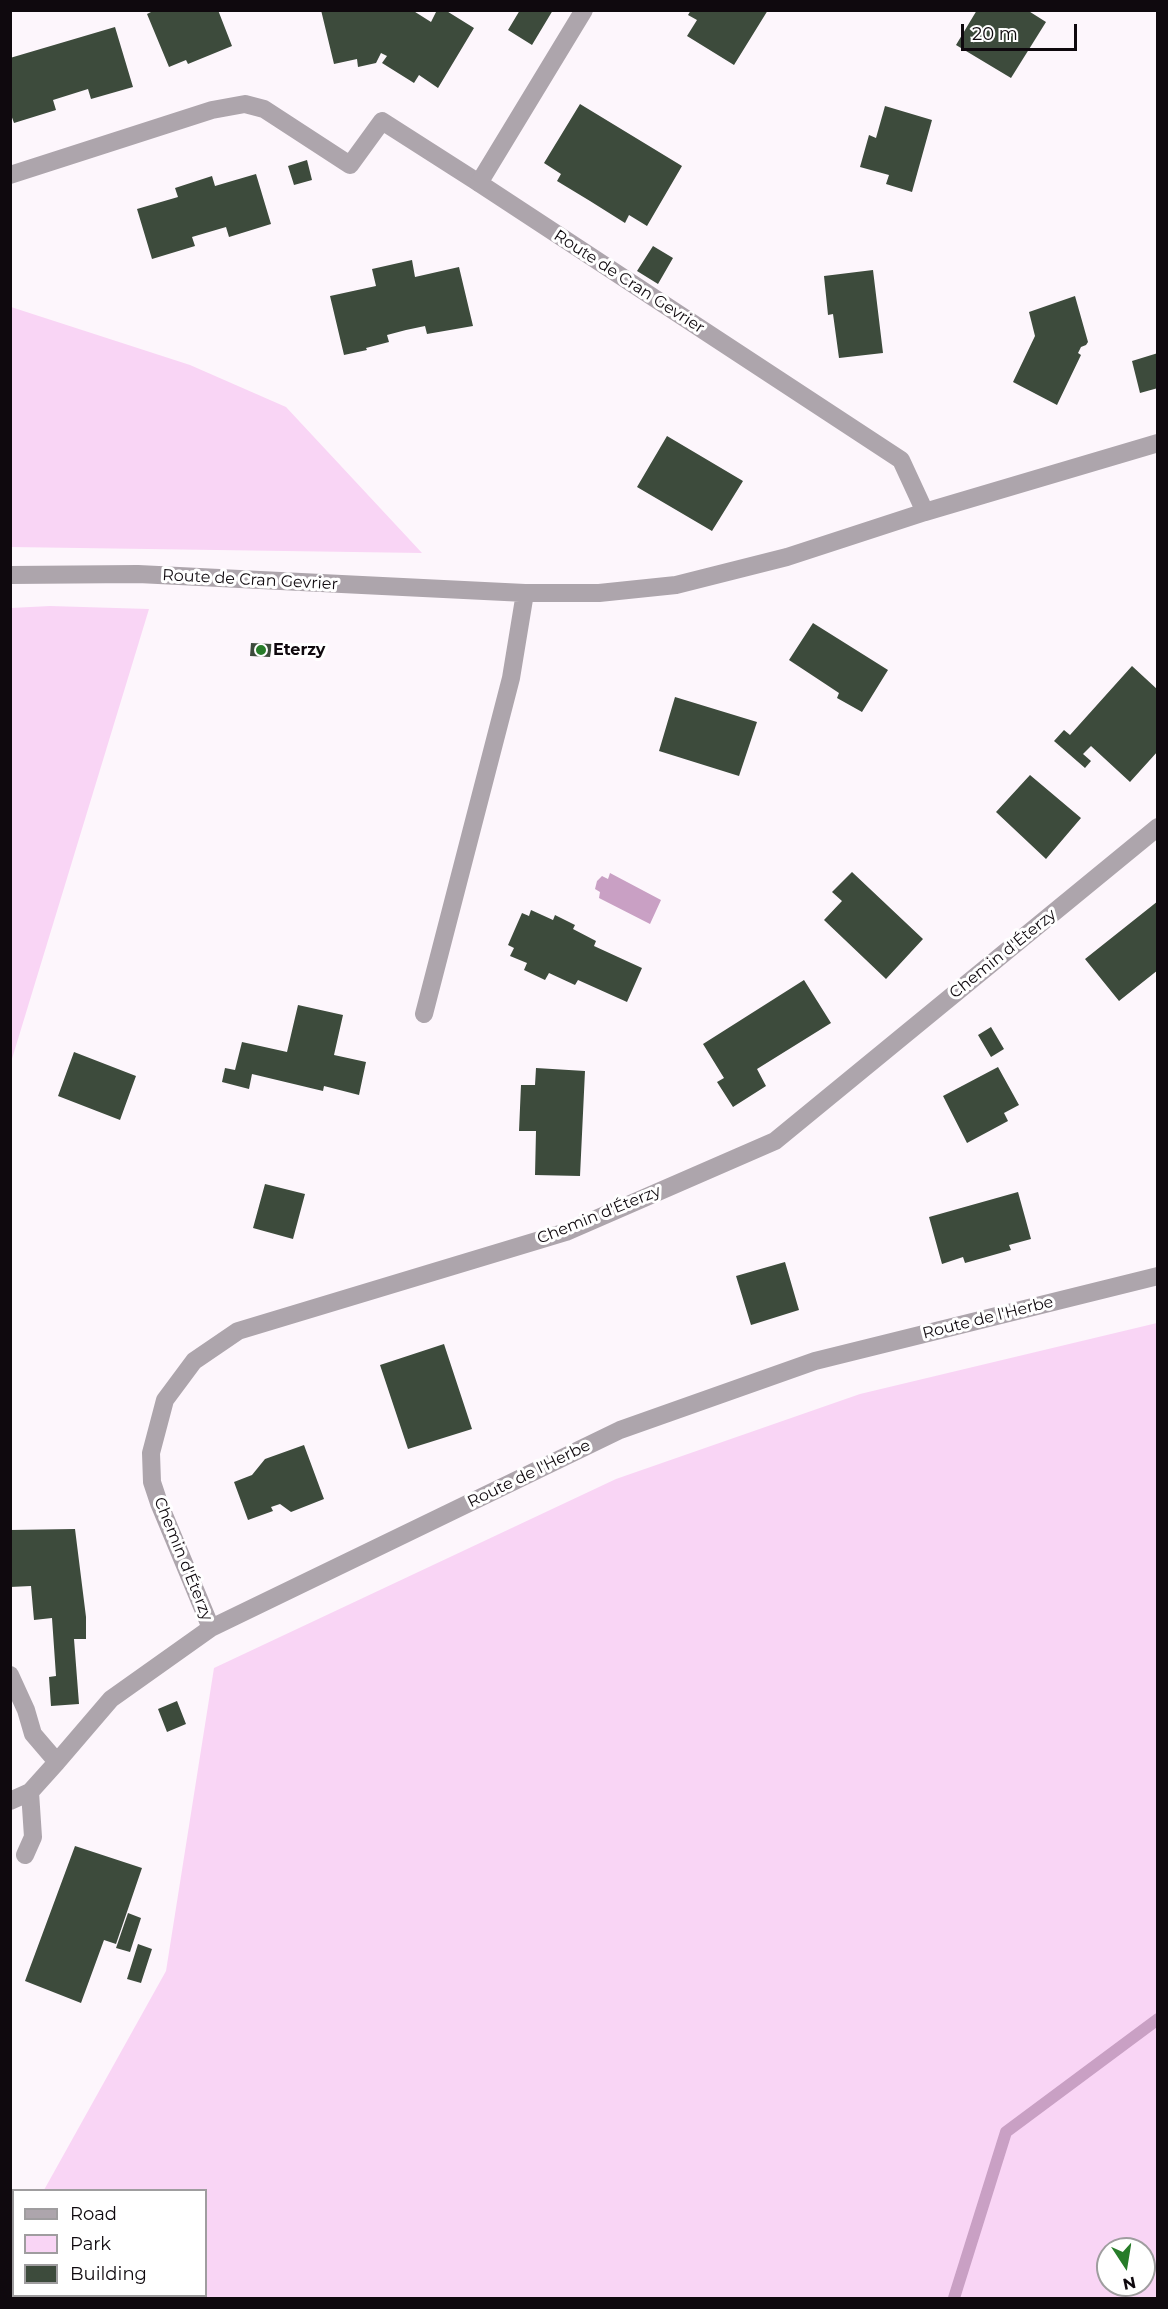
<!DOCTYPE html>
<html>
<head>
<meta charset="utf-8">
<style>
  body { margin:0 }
  #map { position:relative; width:1168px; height:2309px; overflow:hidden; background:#fdf6fc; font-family:Montserrat,sans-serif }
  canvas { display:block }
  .frame { position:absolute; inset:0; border:12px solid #0f090e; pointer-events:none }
  .legend { position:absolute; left:12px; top:2189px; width:195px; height:108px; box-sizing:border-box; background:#fff; border:2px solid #9f9d9f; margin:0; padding:8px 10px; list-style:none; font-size:18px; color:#0f090e }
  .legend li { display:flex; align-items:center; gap:12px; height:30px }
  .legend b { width:30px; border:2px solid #9f9d9f }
  .north { position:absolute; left:1096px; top:2237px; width:60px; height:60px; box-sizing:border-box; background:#fff; border:2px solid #9f9d9f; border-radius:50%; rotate:168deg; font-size:16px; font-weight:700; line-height:24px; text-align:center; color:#0f090e }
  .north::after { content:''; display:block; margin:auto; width:21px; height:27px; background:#277c29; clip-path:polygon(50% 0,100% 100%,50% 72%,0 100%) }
  .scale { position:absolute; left:961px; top:24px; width:116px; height:27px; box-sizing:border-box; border:3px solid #0f090e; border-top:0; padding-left:8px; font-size:18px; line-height:21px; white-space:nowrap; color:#0f090e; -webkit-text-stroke:4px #fff; paint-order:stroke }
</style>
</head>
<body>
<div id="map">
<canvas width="1168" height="2309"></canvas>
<div class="frame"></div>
<ul class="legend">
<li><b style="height:8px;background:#ada5ac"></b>Road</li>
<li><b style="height:16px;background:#f9d5f5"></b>Park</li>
<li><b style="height:16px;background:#3d4b3c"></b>Building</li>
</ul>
<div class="north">N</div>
<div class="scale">20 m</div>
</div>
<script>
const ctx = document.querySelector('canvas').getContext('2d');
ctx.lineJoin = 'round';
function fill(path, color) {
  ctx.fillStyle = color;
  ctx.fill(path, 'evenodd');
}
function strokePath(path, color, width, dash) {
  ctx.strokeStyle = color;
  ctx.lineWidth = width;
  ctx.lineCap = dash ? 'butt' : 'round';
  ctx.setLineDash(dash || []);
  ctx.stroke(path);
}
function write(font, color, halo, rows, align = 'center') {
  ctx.font = font + ' Montserrat,sans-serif';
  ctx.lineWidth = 6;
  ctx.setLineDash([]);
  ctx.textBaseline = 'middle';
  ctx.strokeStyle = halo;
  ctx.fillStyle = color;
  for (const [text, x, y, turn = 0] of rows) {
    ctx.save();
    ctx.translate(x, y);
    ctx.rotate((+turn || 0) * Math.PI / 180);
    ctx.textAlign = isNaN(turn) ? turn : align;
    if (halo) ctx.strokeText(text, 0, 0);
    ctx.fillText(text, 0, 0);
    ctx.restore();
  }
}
fill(new Path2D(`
  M 11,307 L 190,365 L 286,407 L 422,553 L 11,547 Z
  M 50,606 L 149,609 L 11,1062 L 11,608 Z
  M 1157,1323 L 1157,2298 L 11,2298 L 11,2252 L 13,2247 L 14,2296 L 206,2296 L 206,2190 L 44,2190 L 166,1971 L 214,1668 L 616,1479 L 860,1394 ZM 1108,2249 L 1144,2249 L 1144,2285 L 1108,2285 Z`), '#f9d5f5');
fill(new Path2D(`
  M 610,873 L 661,900 L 650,924 L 599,898 L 600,892 L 595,889 L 597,881 L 602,876 L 608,879 Z`), '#c9a0c4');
strokePath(new Path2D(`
  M 954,2298 L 1006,2132 L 1158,2019`), '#c9a0c4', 12);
fill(new Path2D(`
  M 155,10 L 218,10 L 232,46 L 188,64 L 186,60 L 169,67 L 147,14 Z
  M 321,10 L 412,10 L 431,22 L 437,10 L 445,10 L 474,28 L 438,88 L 419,75 L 414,83 L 382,63 L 387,56 L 381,53 L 376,63 L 358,67 L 357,59 L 334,64 Z
  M 520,10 L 553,10 L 532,45 L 508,30 Z
  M 691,10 L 768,10 L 734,65 L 687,36 L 697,20 L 688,15 Z
  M 977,10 L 1027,10 L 1046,22 L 1011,78 L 956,45 Z
  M 115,27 L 133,87 L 91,99 L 88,89 L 53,100 L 56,110 L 14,123 L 10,112 L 10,58 Z
  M 580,104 L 682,166 L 647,226 L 629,215 L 625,223 L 590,201 L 557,181 L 561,174 L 544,163 Z
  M 885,106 L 932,120 L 912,192 L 886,184 L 889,175 L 860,167 L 869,135 L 876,138 Z
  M 307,160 L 312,180 L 294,185 L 288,166 Z
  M 256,174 L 271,224 L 229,237 L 226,227 L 192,237 L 195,246 L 152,259 L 137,209 L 178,197 L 175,188 L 212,176 L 215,186 Z
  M 653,246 L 673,258 L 658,284 L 637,271 Z
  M 412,260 L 415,277 L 459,267 L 473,326 L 427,334 L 425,326 L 406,330 L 387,335 L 389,342 L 366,348 L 367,350 L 344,355 L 330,296 L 376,286 L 372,269 Z
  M 873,270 L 883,353 L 839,358 L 833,314 L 828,315 L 824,276 Z
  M 1075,296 L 1088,342 L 1086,345 L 1081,347 L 1078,353 L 1081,355 L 1057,405 L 1013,382 L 1035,336 L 1029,312 Z
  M 1158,353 L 1158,388 L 1140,393 L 1132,361 Z
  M 667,436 L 743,481 L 712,531 L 637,487 Z
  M 813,623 L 888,670 L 862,712 L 837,698 L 839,693 L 789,660 Z
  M 251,643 L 272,644 L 270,657 L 250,656 Z
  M 1132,666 L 1158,690 L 1158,751 L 1130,782 L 1091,746 L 1083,754 L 1091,761 L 1085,768 L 1054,741 L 1064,730 L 1070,735 Z
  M 675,697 L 757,722 L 739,776 L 659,751 Z
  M 1030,775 L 1081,818 L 1046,859 L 996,812 Z
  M 852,872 L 923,939 L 886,979 L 824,920 L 842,901 L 832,892 Z
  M 1158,901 L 1158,970 L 1119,1001 L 1085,959 Z
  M 531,910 L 553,920 L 555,915 L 575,925 L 573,929 L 596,941 L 594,946 L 642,968 L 627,1002 L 578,980 L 575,985 L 549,973 L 545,980 L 524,970 L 527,963 L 510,956 L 514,948 L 508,945 L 522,913 L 529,916 Z
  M 804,980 L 831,1023 L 757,1069 L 766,1086 L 733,1107 L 717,1082 L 724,1078 L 703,1044 Z
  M 298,1005 L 343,1015 L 334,1055 L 366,1062 L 359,1095 L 324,1086 L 323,1091 L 252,1074 L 249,1089 L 222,1082 L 225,1068 L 235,1070 L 242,1042 L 287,1052 Z
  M 991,1027 L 1004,1049 L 991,1057 L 978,1035 Z
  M 74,1052 L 136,1076 L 120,1120 L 58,1096 Z
  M 998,1067 L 1019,1105 L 1004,1113 L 1008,1121 L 967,1143 L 943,1096 Z
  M 536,1068 L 585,1071 L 580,1176 L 535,1175 L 536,1131 L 519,1131 L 521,1085 L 535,1085 Z
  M 265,1184 L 305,1194 L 293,1239 L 253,1228 Z
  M 1018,1192 L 1031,1239 L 1009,1245 L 1011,1250 L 965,1263 L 963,1257 L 942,1264 L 929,1217 Z
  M 785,1262 L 799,1310 L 751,1325 L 736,1276 Z
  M 444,1344 L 472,1429 L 408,1449 L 380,1365 Z
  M 304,1445 L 324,1499 L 291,1512 L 280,1504 L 271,1507 L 273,1511 L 248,1520 L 234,1482 L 252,1475 L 265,1459 Z
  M 75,1529 L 86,1617 L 86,1639 L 74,1639 L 79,1704 L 51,1706 L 49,1677 L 56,1676 L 52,1618 L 34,1620 L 31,1586 L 10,1587 L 10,1530 Z
  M 177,1701 L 186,1724 L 167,1732 L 158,1709 Z
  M 75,1846 L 142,1868 L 116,1944 L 104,1940 L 81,2003 L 25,1981 Z
  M 128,1913 L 141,1918 L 130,1952 L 116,1948 Z
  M 138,1944 L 152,1949 L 141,1983 L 127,1979 Z`), '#3d4b3c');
strokePath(new Path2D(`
  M 10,175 L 212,110 L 245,104 L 264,109 L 350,165 L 382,121 L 479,183`), '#ada5ac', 18);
strokePath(new Path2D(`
  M 584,10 L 479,183 L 901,460 L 925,512
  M 10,575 L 138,574 L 525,593 L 599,593 L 676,585 L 787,557 L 925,512 L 1158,443
  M 424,1014 L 511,678 L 525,593
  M 211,1628 L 159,1503 L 152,1482 L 151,1453 L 165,1400 L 194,1361 L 238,1331 L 566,1232 L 775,1141 L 1158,827
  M 10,1675 L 26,1710 L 33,1734 L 57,1762 L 111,1699 L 211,1628 L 620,1430 L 815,1361 L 1158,1276
  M 10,1801 L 30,1792 L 57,1762
  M 25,1855 L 33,1837 L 30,1792`), '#ada5ac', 18);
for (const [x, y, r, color] of [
  [261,650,6,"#277c29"]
]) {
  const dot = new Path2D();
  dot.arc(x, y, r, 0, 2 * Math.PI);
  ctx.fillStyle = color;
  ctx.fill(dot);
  strokePath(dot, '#fff', 2);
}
write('16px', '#0f090e', '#fff', [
  ["Route de Cran Gevrier",629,282,33],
  ["Route de Cran Gevrier",250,580,3],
  ["Chemin d'Éterzy",1003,954,-39],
  ["Chemin d'Éterzy",599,1215,-22],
  ["Route de l'Herbe",988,1318,-14],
  ["Route de l'Herbe",529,1474,-26],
  ["Chemin d'Éterzy",183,1559,68]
]);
write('bold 16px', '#0f090e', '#fff', [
  ["Eterzy",273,650]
], 'left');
</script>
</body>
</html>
